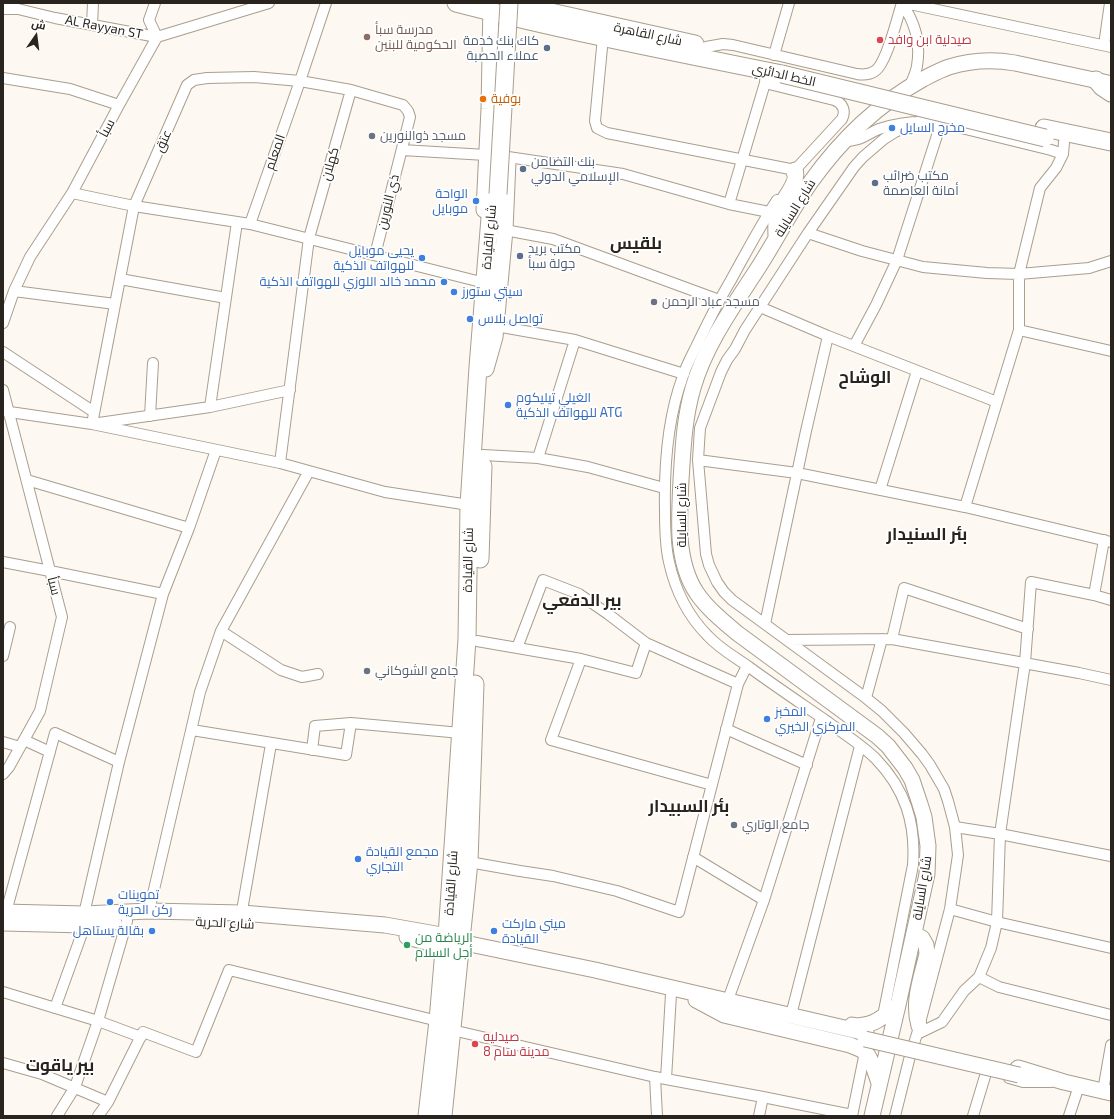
<!DOCTYPE html>
<html>
<head>
<meta charset="utf-8">
<style>
  body { margin:0 }
  #map { position:relative; width:1114px; height:1119px; overflow:hidden; background:#fdf8f1; font-family:"Exo 2",Cairo,sans-serif }
  canvas { display:block }
  .frame { position:absolute; inset:0; border:4px solid #29241e; pointer-events:none }
  .north { position:absolute; left:16px; top:16px; width:40px; height:40px; -webkit-text-stroke:3px #fff; paint-order:stroke; rotate:14deg; font-size:11px; font-weight:700; line-height:16px; text-align:center; color:#29241e }
  .north::after { content:''; display:block; margin:auto; width:14px; height:18px; background:#29241e; clip-path:polygon(50% 0,100% 100%,50% 72%,0 100%) }
</style>
</head>
<body>
<div id="map">
<canvas width="1114" height="1119"></canvas>
<div class="frame"></div>
<div class="north">ش</div>
</div>
<script>
const ctx = document.querySelector('canvas').getContext('2d');
ctx.lineJoin = 'round';
function strokePath(path, color, width, dash) {
  ctx.strokeStyle = color;
  ctx.lineWidth = width;
  ctx.lineCap = dash ? 'butt' : 'round';
  ctx.setLineDash(dash || []);
  ctx.stroke(path);
}
function write(font, color, halo, rows, align = 'center') {
  ctx.font = font + ' "Exo 2",Cairo,sans-serif';
  ctx.lineWidth = 3.5;
  ctx.setLineDash([]);
  ctx.textBaseline = 'middle';
  ctx.strokeStyle = halo;
  ctx.fillStyle = color;
  for (const [text, x, y, turn = 0] of rows) {
    ctx.save();
    ctx.translate(x, y);
    ctx.rotate((+turn || 0) * Math.PI / 180);
    ctx.textAlign = isNaN(turn) ? turn : align;
    if (halo) ctx.strokeText(text, 0, 0);
    ctx.fillText(text, 0, 0);
    ctx.restore();
  }
}
const street = new Path2D(`
  M 155,3 L 149,20 L 157,37
  M 902,3 C 915,23 921,42 917,66 C 916,73 912,80 910,86
  M 905,3 L 1111,47
  M 3,9 L 18,9 L 55,18 L 157,37
  M 92,25 L 93,3
  M 603,37 L 595,121 L 597,128 L 607,133 L 795,170
  M 1104,45 L 1110,3
  M 706,47 L 723,44 L 733,45 L 857,74 C 863,75 869,75 875,71 C 887,63 897,18 902,3
  M 774,55 L 789,3
  M 766,70 L 765,83 L 834,100 C 843,103 846,111 842,119 L 795,170 L 792,174
  M 3,78 L 70,89 L 119,105
  M 844,141 C 861,141 865,135 879,129 C 900,122 919,120 941,123 L 1051,150 L 1063,154
  M 402,150 L 486,155
  M 508,157 L 623,174 L 729,204 L 769,212
  M 72,193 L 134,206 L 250,224 L 481,282
  M 777,200 C 760,226 746,253 731,280 C 718,302 707,324 696,347 C 691,357 686,366 683,376 C 667,419 664,466 665,511 C 665,528 665,545 669,562 C 675,589 688,616 708,636 C 720,649 735,657 749,667 C 775,686 802,704 828,722 C 844,734 862,745 876,759 C 905,789 916,823 913,865 L 883,1016
  M 729,204 L 765,83
  M 250,224 L 300,81 L 326,3
  M 505,230 L 553,239 L 719,300
  M 808,233 L 862,251 L 923,267 L 987,273 L 1019,274 L 1089,268 L 1111,261
  M 120,279 L 226,298
  M 14,291 L 115,304
  M 760,307 L 828,336 L 997,402
  M 3,323 L 14,291 L 30,257 L 72,193 L 119,105 L 157,37 L 269,3
  M 496,326 L 575,340 L 684,374
  M 1019,330 L 1111,351
  M 854,346 L 876,305 L 897,260 L 941,123
  M 3,352 L 94,412
  M 3,390 L 62,617 L 40,711 L 9,767 L 3,774
  M 290,390 L 210,407 L 92,424 L 134,206 L 187,85 L 194,80 L 207,78 L 254,77 L 300,81 L 351,90 L 403,105 L 408,111 L 410,117 L 375,255
  M 210,407 L 237,222
  M 3,411 L 92,424 L 280,463 L 385,492 L 469,505
  M 150,416 L 153,363
  M 483,455 L 538,458 L 588,467 L 664,488
  M 538,458 L 575,340
  M 698,460 L 797,473 L 965,507 L 1111,542
  M 280,463 L 309,238 L 351,90
  M 27,480 L 189,528
  M 880,490 L 917,371
  M 965,507 L 1019,330 L 1019,274 L 1040,188 L 1056,168 L 1063,154 L 1064,142
  M 3,562 L 50,571 L 163,594
  M 1094,595 L 1104,540
  M 765,624 L 806,431 L 828,336
  M 221,631 L 281,670 L 302,677 L 318,674
  M 892,639 L 904,588 L 1028,629
  M 787,640 L 892,639 L 1079,673 L 1111,680
  M 477,641 L 581,659 L 636,673 L 646,643
  M 517,648 L 543,580 L 579,594 L 608,614 L 646,643 L 738,684
  M 3,656 L 10,627
  M 581,659 L 551,740 L 712,785
  M 866,698 L 882,639
  M 726,729 L 807,765
  M 192,730 L 346,755 L 351,723
  M 24,740 L 50,752
  M 3,742 L 20,747
  M 312,750 L 315,726 L 351,723 L 461,733
  M 955,827 L 1000,834 L 1111,856
  M 693,857 L 764,900
  M 469,862 L 520,871 L 553,876 L 617,891 L 679,912 L 738,684 L 747,666
  M 950,909 L 997,922 L 1111,948
  M 149,911 L 200,692 L 221,631 L 309,471
  M 6,912 L 55,733 L 119,762
  M 84,914 L 119,762 L 163,594 L 189,528 L 216,450
  M 240,922 L 271,744
  M 979,977 L 999,987 L 1111,1015
  M 3,992 L 98,1021 L 141,1037
  M 729,997 L 764,900 L 821,718
  M 55,1008 L 85,925
  M 792,1011 L 860,746
  M 452,1030 L 655,1077 L 763,1097 L 852,1115
  M 917,1034 L 950,909 L 958,855 L 955,827 L 948,801 L 944,789 L 930,765 L 922,754 L 904,733 L 882,711 L 866,698 L 732,600 L 724,592 L 717,582 L 709,565 L 706,554 L 698,460 L 700,428 L 721,372 L 727,360 L 735,349 L 745,330 L 808,233 L 854,167 L 863,157 L 884,139 L 895,132 L 920,121
  M 3,1063 L 42,1074 L 108,1102
  M 655,1077 L 657,1116
  M 1009,1078 L 1023,1082 L 1051,1082
  M 666,1079 L 671,994
  M 1103,1091 L 1111,1045
  M 57,1116 L 75,1087 L 98,1021 L 127,921
  M 98,1116 L 108,1102 L 143,1032 L 196,1052 L 229,970 L 438,1021
  M 759,1116 L 763,1097
  M 852,1116 L 865,1052
  M 895,1116 L 910,1056 L 917,1034 L 942,1022 L 964,991 L 979,977 L 991,948 L 997,922 L 1000,834 L 1025,663 L 1031,582 L 1094,595 L 1111,600
  M 973,1116 L 986,1073
  M 1069,1116 L 1079,1086`);
const secondary = new Path2D(`
  M 484,210 L 489,109 L 491,3
  M 776,238 C 776,229 775,221 777,213 C 781,200 800,183 795,170
  M 486,369 L 495,337 L 496,326 L 505,230 L 508,161
  M 3,912 L 84,914 L 149,911 L 242,913 L 385,925 L 447,936
  M 3,923 L 85,925 L 114,922
  M 914,934 L 922,938 L 926,945 L 927,954 C 921,979 912,1001 919,1026
  M 407,937 L 434,944 L 444,950
  M 460,942 L 595,970 L 866,1033
  M 696,1000 L 724,1015 L 850,1045 C 855,1047 862,1049 866,1053 C 872,1059 876,1075 879,1083
  M 852,1025 C 871,1029 884,1016 898,1005
  M 1018,1068 L 1064,1082 L 1111,1093
  M 872,1116 L 898,1005 L 927,874 L 928,846 L 924,817 L 920,804 L 912,780 L 905,768 L 888,746 L 877,736 L 737,633 C 701,603 684,587 680,538 C 679,519 680,500 681,480 C 683,449 684,419 693,388 C 706,343 735,304 760,265 C 777,238 792,209 810,183 C 839,142 878,104 923,79 C 931,75 940,70 949,67 C 971,60 993,59 1015,63 L 1108,83`);
const primary = new Path2D(`
  M 456,3 C 564,31 673,52 782,74
  M 510,3 L 695,44
  M 1096,80 L 1102,87 L 1111,93
  M 1044,128 L 1111,142
  M 480,559 L 483,466
  M 427,1116 L 438,1021 L 444,950 L 447,936 L 467,639 L 469,505 L 478,367 L 492,193
  M 443,1116 L 469,862 L 475,684`);
strokePath(street, '#aa9e8d', 12);
strokePath(secondary, '#aa9e8d', 17);
strokePath(primary, '#aa9e8d', 19);
strokePath(street, '#fff', 10);
strokePath(secondary, '#fff', 15);
strokePath(primary, '#fff', 17);
const secondaryBridge = new Path2D(`
  M 865,1039 L 1019,1075`);
const primaryBridge = new Path2D(`
  M 782,74 L 1045,138
  M 498,194 L 509,3`);
strokePath(secondaryBridge, '#aa9e8d', 17, []);
strokePath(primaryBridge, '#aa9e8d', 19, []);
strokePath(secondaryBridge, '#fff', 15);
strokePath(primaryBridge, '#fff', 17);
for (const [x, y, r, color] of [
  [367,37,4,"#8d6e63"],
  [880,40,4,"#e0444e"],
  [547,48,4,"#5c6f8a"],
  [483,99,4,"#e8710a"],
  [892,128,4,"#3f7fe0"],
  [372,136,4,"#6b7280"],
  [523,169,4,"#5c6f8a"],
  [875,183,4,"#5c6f8a"],
  [476,201,4,"#3f7fe0"],
  [520,256,4,"#5c6f8a"],
  [422,258,4,"#3f7fe0"],
  [444,282,4,"#3f7fe0"],
  [454,292,4,"#3f7fe0"],
  [654,302,4,"#6b7280"],
  [470,319,4,"#3f7fe0"],
  [508,405,4,"#3f7fe0"],
  [367,671,4,"#6b7280"],
  [767,719,4,"#3f7fe0"],
  [734,825,4,"#6b7280"],
  [358,859,4,"#3f7fe0"],
  [110,902,4,"#3f7fe0"],
  [152,931,4,"#3f7fe0"],
  [494,931,4,"#3f7fe0"],
  [407,945,4,"#2e9e5b"],
  [475,1044,4,"#e0444e"]
]) {
  const dot = new Path2D();
  dot.arc(x, y, r, 0, 2 * Math.PI);
  ctx.fillStyle = color;
  ctx.fill(dot);
  strokePath(dot, '#fff', 1.5);
}
write('13px', '#29241e', '#fff', [
  ["AL Rayyan ST",104,27,11],
  ["شارع القاهرة",648,34,12],
  ["الخط الدائري",784,75,13],
  ["سبأ",107,128,-62],
  ["عتق",163,141,-66],
  ["المعلم",275,152,-71],
  ["كهلان",330,164,-74],
  ["ذي النورين",388,202,-76],
  ["شارع السايلة",795,208,-58],
  ["شارع القيادة",489,237,-85],
  ["شارع السايلة",682,515,-90],
  ["شارع القيادة",468,560,-89],
  ["سبأ",54,586,76],
  ["شارع القيادة",451,883,-86],
  ["شارع السايلة",922,888,-81],
  ["شارع الحرية",225,923,3]
]);
write('13px', '#785e54', '#fff', [
  ["مدرسة سبأ",375,30],
  ["الحكومية للبنين",375,45]
], 'left');
write('13px', '#be3a42', '#fff', [
  ["صيدلية ابن وافد",888,40],
  ["صيدليه",483,1037],
  ["مدينة سام 8",483,1052]
], 'left');
write('13px', '#4e5e75', '#fff', [
  ["كاك بنك خدمة",539,41,"right"],
  ["عملاء الحصبة",539,56,"right"],
  ["بنك التضامن",531,162],
  ["الإسلامي الدولي",531,177],
  ["مكتب ضرائب",883,176],
  ["أمانة العاصمة",883,191],
  ["مكتب بريد",528,249],
  ["جولة سبأ",528,264]
], 'left');
write('13px', '#c56008', '#fff', [
  ["بوفية",491,99]
], 'left');
write('13px', '#366cbe', '#fff', [
  ["مخرج السايل",900,128],
  ["الواحة",468,194,"right"],
  ["موبايل",468,209,"right"],
  ["يحيى موبايل",414,251,"right"],
  ["للهواتف الذكية",414,266,"right"],
  ["محمد خالد اللوزي للهواتف الذكية",436,282,"right"],
  ["سيتي ستورز",462,292],
  ["تواصل بلاس",478,319],
  ["الغيلي تيليكوم",516,398],
  ["للهواتف الذكية ATG",516,413],
  ["المخبز",775,712],
  ["المركزي الخيري",775,727],
  ["مجمع القيادة",366,852],
  ["التجاري",366,867],
  ["تموينات",118,895],
  ["ركن الحرية",118,910],
  ["ميني ماركت",502,924],
  ["القيادة",502,939],
  ["بقالة يستاهل",144,931,"right"]
], 'left');
write('13px', '#5b616d', '#fff', [
  ["مسجد ذوالنورين",380,136],
  ["مسجد عباد الرحمن",662,302],
  ["جامع الشوكاني",375,671],
  ["جامع الوتاري",742,825]
], 'left');
write('13px', '#27864d', '#fff', [
  ["الرياضة من",415,938],
  ["أجل السلام",415,953]
], 'left');
write('bold 17px', '#29241e', '#fff', [
  ["بلقيس",636,243],
  ["الوشاح",865,377],
  ["بئر السنيدار",927,534],
  ["بير الدفعي",582,600],
  ["بئر السبيدار",689,806],
  ["بير ياقوت",60,1065]
]);
</script>
</body>
</html>
